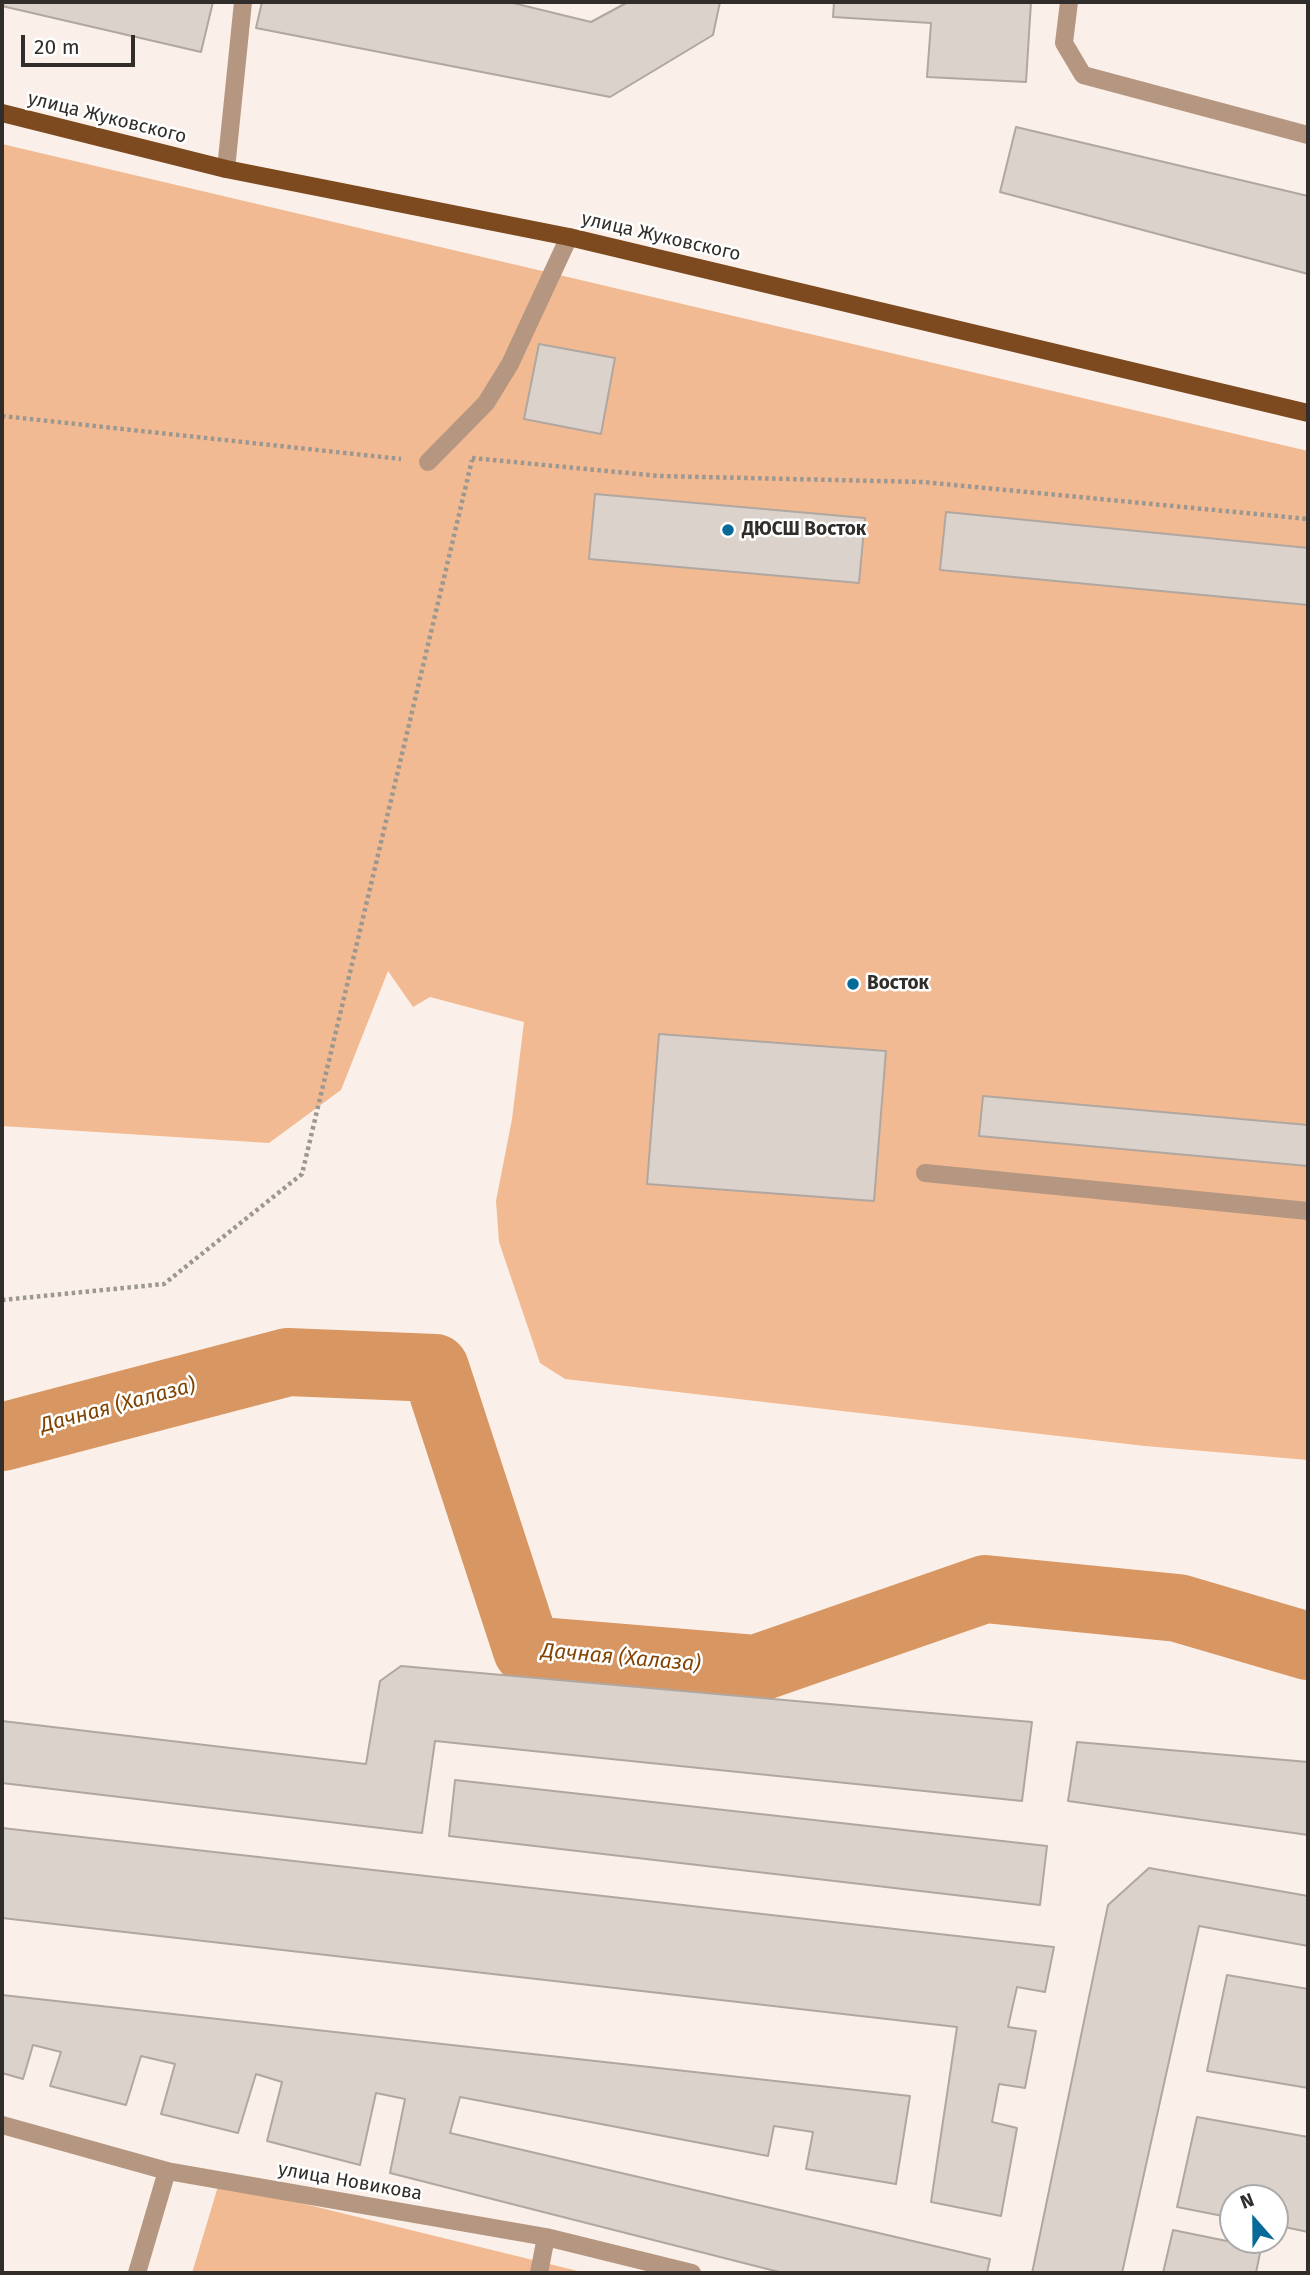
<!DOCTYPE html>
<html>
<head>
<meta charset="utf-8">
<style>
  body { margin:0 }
  #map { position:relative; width:1310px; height:2275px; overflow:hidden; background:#faf0e9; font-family:"Fira Sans",sans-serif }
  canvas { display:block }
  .frame { position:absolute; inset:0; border:4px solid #302d2a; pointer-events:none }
  .north { position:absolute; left:1219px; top:2184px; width:70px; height:70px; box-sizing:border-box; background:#fff; border:2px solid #acabaa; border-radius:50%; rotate:339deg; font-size:19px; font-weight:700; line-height:28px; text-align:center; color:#302d2a }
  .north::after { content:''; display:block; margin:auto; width:24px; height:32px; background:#066a99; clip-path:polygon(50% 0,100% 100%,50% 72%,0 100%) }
  .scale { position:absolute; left:21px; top:35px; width:114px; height:32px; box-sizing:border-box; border:4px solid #302d2a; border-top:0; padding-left:9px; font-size:21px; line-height:24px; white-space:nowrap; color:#302d2a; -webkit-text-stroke:5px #fff; paint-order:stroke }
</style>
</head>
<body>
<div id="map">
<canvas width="1310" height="2275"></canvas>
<div class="frame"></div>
<div class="north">N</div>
<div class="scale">20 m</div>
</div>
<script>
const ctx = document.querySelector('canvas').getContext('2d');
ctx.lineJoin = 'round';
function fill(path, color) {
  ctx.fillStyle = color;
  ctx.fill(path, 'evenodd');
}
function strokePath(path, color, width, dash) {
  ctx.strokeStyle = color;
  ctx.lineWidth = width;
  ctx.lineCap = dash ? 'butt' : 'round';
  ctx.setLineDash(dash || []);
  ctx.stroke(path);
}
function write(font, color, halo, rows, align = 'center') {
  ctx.font = font + ' "Fira Sans",sans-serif';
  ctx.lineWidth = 5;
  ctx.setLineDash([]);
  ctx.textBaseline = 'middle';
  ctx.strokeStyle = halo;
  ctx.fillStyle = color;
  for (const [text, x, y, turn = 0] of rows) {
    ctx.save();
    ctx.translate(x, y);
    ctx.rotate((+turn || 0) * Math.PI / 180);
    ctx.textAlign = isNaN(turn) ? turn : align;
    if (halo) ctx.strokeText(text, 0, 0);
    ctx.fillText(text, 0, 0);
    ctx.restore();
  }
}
fill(new Path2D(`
  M 2,144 L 1308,451 L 1308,1460 L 1145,1446 L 565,1379 L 540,1363 L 499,1242 L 496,1201 L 512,1119 L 524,1022 L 430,997 L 413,1007 L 388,971 L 341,1090 L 269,1143 L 2,1126 Z
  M 219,2183 L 586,2273 L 192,2273 Z`), '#f2ba92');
strokePath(new Path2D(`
  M 2,1437 L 288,1362 L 435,1368 L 527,1650 L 755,1669 L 985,1589 L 1178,1608 L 1308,1646`), '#d89662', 68);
const building = new Path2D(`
  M 2,2 L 213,2 L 201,52 L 2,6 Z
  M 262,2 L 509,2 L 591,22 L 628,2 L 720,2 L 713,35 L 610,97 L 256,28 Z
  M 834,2 L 1031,2 L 1026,82 L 927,77 L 931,23 L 833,17 Z
  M 1016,127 L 1308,196 L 1308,274 L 1000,192 Z
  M 539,344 L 615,358 L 601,434 L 524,419 Z
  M 595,494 L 865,518 L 859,583 L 589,559 Z
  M 946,512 L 1308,548 L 1308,605 L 940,570 Z
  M 659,1034 L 886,1051 L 874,1201 L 647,1184 Z
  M 983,1096 L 1308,1125 L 1308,1166 L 979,1136 Z
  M 401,1666 L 1032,1722 L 1022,1801 L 435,1741 L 422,1833 L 2,1783 L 2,1721 L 366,1764 L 380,1681 Z
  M 1077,1742 L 1308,1762 L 1308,1835 L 1068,1801 Z
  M 455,1780 L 1047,1846 L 1040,1905 L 449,1836 Z
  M 2,1828 L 1054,1947 L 1045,1992 L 1017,1987 L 1008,2027 L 1036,2031 L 1025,2088 L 999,2084 L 992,2122 L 1017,2128 L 1001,2216 L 931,2202 L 957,2027 L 2,1918 Z
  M 1149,1868 L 1308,1896 L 1308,1946 L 1199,1926 L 1122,2273 L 1032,2273 L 1108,1905 Z
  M 1227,1975 L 1308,1989 L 1308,2088 L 1207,2071 Z
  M 2,1995 L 910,2096 L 896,2184 L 806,2169 L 813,2132 L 774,2126 L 768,2156 L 460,2097 L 450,2133 L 990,2259 L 987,2273 L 783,2273 L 390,2173 L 405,2099 L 376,2093 L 360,2165 L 267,2141 L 282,2082 L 256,2074 L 238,2133 L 161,2114 L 175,2064 L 141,2056 L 126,2105 L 50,2086 L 61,2052 L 33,2045 L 23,2079 L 2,2073 Z
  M 1197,2117 L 1308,2137 L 1308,2232 L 1275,2225 L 1275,2198 L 1233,2198 L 1233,2218 L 1177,2207 Z
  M 1173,2230 L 1261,2248 L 1256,2273 L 1163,2273 Z`);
fill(building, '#dbd2cb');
strokePath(building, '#b0a7a0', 2);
strokePath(new Path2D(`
  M 2,416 L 401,459
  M 472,458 L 659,476 L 923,482 L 1308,519
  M 2,1300 L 164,1284 L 302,1174 L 472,460`), '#9d9791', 4.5, [3.5, 3.5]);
strokePath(new Path2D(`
  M 1069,2 L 1064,43 L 1083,75 L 1308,135
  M 226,169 L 243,2
  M 428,462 L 486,403 L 510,364 L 569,237
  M 925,1173 L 1308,1211
  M 2,2125 L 167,2171 L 546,2237 L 692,2273
  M 137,2273 L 167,2171
  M 539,2273 L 546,2237`), '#b59781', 18);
strokePath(new Path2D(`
  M 2,113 L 226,169 L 569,237 L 1308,413`), '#7d4a20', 18);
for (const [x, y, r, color] of [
  [728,530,7,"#066a99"],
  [853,984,7,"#066a99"]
]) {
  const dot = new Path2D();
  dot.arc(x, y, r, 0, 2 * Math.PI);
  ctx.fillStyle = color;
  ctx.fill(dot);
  strokePath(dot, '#fff', 2.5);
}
write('19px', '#302d2a', '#fff', [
  ["улица Жуковского",107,118,14],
  ["улица Жуковского",661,237,13],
  ["улица Новикова",350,2182,10]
]);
write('bold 19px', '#302d2a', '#fff', [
  ["ДЮСШ Восток",742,530],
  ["Восток",867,984]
], 'left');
write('italic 21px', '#824403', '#fff', [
  ["Дачная (Халаза)",118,1406,-15],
  ["Дачная (Халаза)",621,1658,5]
]);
</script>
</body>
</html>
